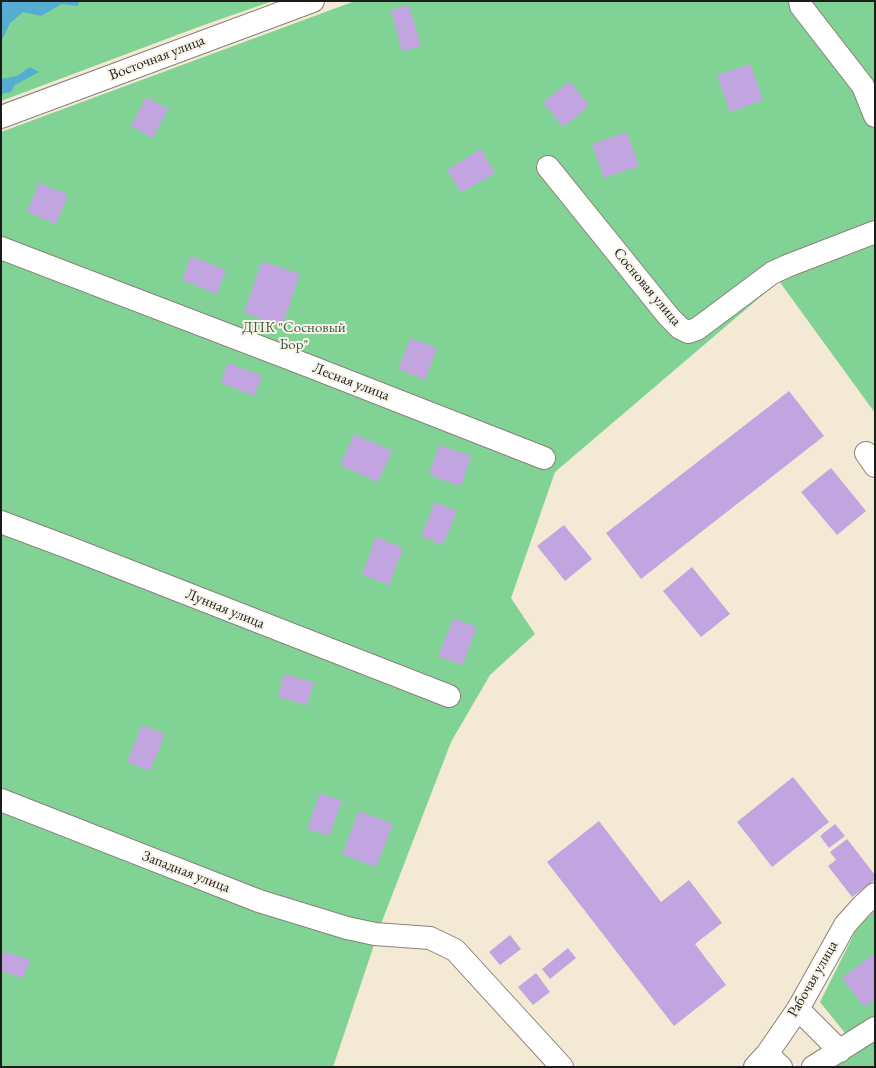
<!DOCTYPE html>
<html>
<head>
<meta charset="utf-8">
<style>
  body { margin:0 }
  #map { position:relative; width:876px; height:1068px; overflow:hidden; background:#f3e9d4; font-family:"EB Garamond",serif }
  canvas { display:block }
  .frame { position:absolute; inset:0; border:2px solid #1c1c1c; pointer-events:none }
</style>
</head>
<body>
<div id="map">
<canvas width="876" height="1068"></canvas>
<div class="frame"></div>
</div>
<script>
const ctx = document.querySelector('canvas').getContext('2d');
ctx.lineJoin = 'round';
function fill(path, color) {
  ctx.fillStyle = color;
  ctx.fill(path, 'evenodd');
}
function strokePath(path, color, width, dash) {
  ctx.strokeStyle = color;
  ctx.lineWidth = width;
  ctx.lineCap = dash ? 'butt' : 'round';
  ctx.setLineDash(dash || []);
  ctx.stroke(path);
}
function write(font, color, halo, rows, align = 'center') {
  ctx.font = font + ' "EB Garamond",serif';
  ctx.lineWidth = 4;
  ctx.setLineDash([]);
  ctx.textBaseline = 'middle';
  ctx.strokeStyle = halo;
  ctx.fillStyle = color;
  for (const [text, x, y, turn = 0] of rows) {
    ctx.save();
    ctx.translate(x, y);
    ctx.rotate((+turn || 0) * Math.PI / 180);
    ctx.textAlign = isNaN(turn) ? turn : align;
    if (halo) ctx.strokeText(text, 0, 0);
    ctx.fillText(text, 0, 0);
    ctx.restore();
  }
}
fill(new Path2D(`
  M 1,1 L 273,1 L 201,26 L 1,101 Z
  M 355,1 L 875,1 L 875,413 L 779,281 L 555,472 L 511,598 L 535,634 L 490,675 L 451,742 L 381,924 L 333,1067 L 1,1067 L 1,132 Z
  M 875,910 L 875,1019 L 849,1038 L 820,1002 L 856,930 Z
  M 875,1037 L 875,1067 L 832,1067 Z`), '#80d395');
fill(new Path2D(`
  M 2,1 L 79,1 L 78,6 L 62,4 L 41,16 L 23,12 L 10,23 L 2,40 Z
  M 30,67 L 39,72 L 15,85 L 11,92 L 1,94 L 1,79 L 17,76 Z`), '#55add2');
fill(new Path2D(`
  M 409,5 L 421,46 L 402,51 L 391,10 Z
  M 750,64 L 763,100 L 730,112 L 717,75 Z
  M 570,81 L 589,106 L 563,127 L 543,102 Z
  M 146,97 L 168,109 L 153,138 L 131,126 Z
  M 627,132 L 639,166 L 604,178 L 592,144 Z
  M 481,149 L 495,173 L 461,193 L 447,170 Z
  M 39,183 L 68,195 L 56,224 L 27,212 Z
  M 191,256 L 226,270 L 217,294 L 182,280 Z
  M 262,261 L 300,274 L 282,326 L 244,313 Z
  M 411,338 L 437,348 L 425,380 L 398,369 Z
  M 228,363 L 262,376 L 254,396 L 221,383 Z
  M 789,391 L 824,436 L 641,579 L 606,533 Z
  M 354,434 L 392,451 L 378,482 L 340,465 Z
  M 439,445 L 471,456 L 461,486 L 429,475 Z
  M 831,468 L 866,511 L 837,535 L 801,492 Z
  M 435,502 L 457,511 L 443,545 L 421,536 Z
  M 564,525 L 592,559 L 565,581 L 537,546 Z
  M 376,537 L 403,548 L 389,585 L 362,575 Z
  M 692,567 L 730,614 L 701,637 L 663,591 Z
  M 454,618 L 477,627 L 462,665 L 438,656 Z
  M 284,674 L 314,682 L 307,705 L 278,697 Z
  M 142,725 L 165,734 L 150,771 L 127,762 Z
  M 793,777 L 829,822 L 772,867 L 737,822 Z
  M 320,793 L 342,801 L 329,836 L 307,829 Z
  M 359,811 L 393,824 L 376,867 L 342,854 Z
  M 599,821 L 661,902 L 689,880 L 722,923 L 695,944 L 726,985 L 674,1026 L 547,862 Z
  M 835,824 L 845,836 L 829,848 L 820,836 Z
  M 847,839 L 875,875 L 875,880 L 852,897 L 828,866 L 836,860 L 830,852 Z
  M 510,935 L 521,949 L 500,965 L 489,952 Z
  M 568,948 L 576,958 L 550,979 L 542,969 Z
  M 4,951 L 30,960 L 23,978 L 1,971 L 1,959 Z
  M 875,953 L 875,999 L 864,1007 L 842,978 Z
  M 536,973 L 550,992 L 533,1005 L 518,987 Z`), '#c2a5e0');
const minor = new Path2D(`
  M 800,1 L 801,6 L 863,86 L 875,116
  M 1,117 L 313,1
  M 548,167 L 669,317 L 680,328 L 688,332 L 697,329 L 772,273 L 787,266 L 875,232
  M 1,248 L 309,366 L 544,458
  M 866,453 L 875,466
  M 1,522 L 70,548 L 449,696
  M 1,800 L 259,901 L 347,928 L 375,934 L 430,938 L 455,950 L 562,1067
  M 798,1009 L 840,1051
  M 767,1054 L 781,1067
  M 755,1067 L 767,1054 L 798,1009 L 845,925 L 863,905 L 875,894
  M 813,1067 L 875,1028`);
strokePath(minor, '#888278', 24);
strokePath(minor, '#fff', 22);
write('15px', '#1c1c1c', '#f7f3e8', [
  ["Восточная улица",157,58,-21],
  ["Сосновая улица",647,287,50],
  ["Лесная улица",351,382,21],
  ["Лунная улица",225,609,22],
  ["Западная улица",186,872,21],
  ["Рабочая улица",813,979,-60]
]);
write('15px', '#3f5c46', '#f7f3e8', [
  ["ДПК \"Сосновый",294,328],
  ["Бор\"",294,345]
]);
</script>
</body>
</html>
